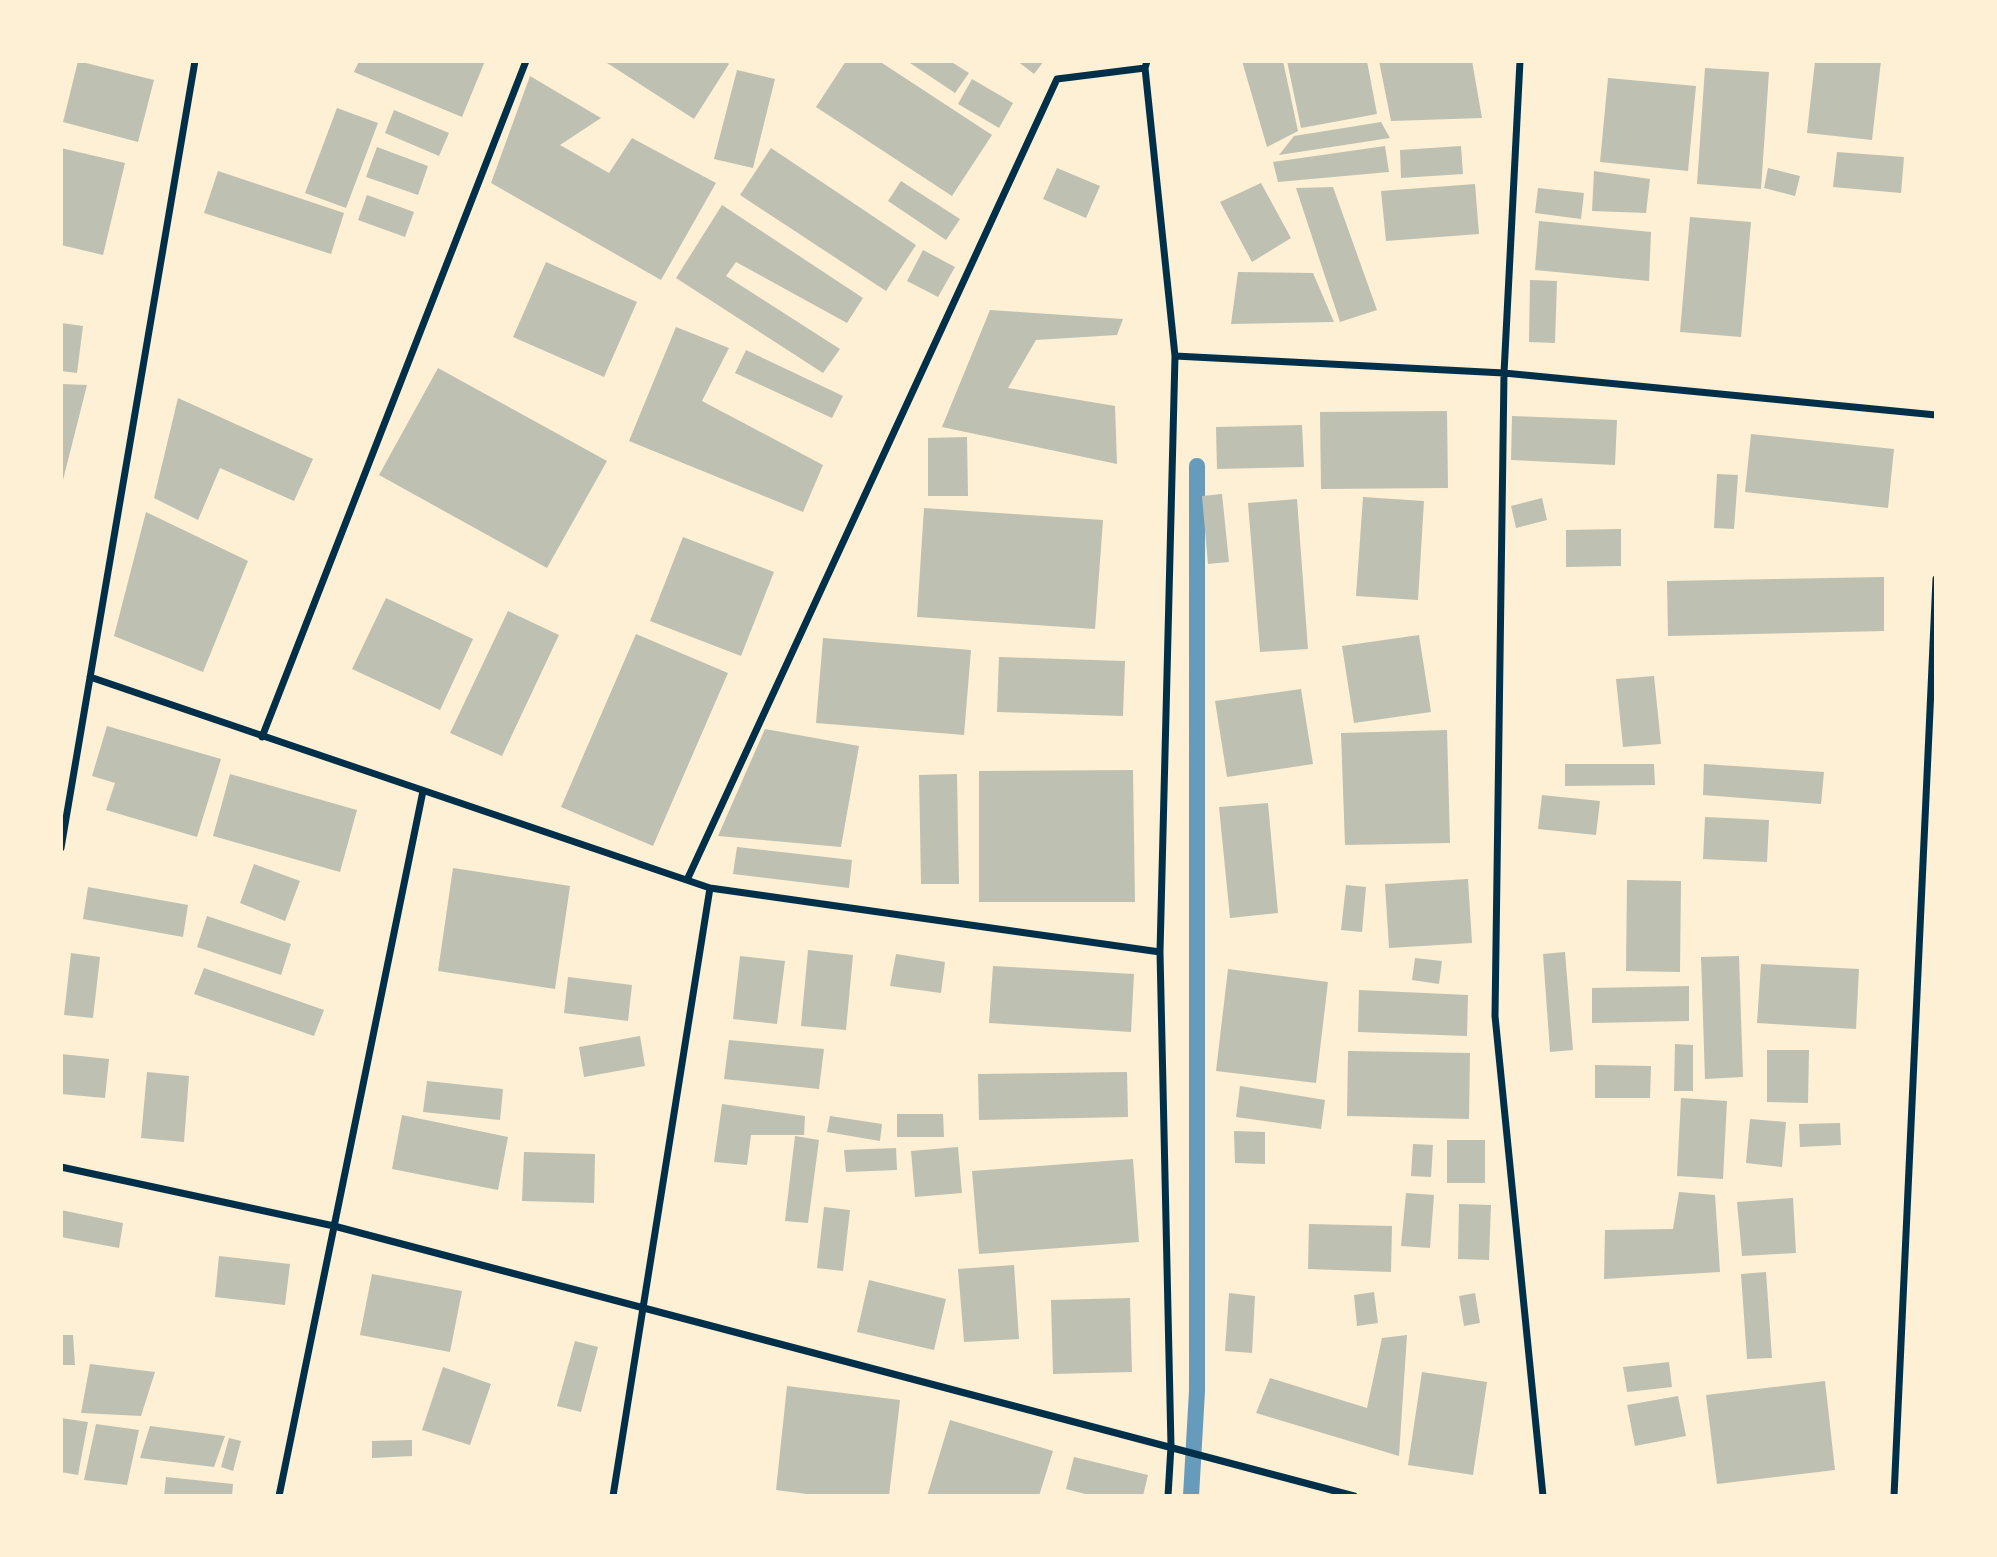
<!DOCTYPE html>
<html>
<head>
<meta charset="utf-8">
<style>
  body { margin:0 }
  #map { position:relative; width:1997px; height:1557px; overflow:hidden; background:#fdf0d5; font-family:"Archivo Narrow",sans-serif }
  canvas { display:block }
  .frame { position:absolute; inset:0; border:63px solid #fdf0d5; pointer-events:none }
</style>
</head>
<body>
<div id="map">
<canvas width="1997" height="1557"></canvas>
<div class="frame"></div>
</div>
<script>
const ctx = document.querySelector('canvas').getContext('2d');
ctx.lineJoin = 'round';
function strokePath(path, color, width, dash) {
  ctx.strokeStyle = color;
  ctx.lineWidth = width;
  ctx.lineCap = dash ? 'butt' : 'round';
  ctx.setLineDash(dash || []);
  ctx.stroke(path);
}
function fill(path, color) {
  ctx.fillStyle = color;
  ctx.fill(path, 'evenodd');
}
strokePath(new Path2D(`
  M 1191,1496 L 1197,1391 L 1197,466`), '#669bbc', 16);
fill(new Path2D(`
  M 78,61 L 154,80 L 138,142 L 63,122 Z
  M 359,61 L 485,61 L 462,117 L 354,72 Z
  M 604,61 L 725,61 L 729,64 L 694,119 Z
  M 846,61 L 879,61 L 992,135 L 952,196 L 816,107 Z
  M 907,61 L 950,61 L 969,73 L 955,93 Z
  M 1017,61 L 1044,61 L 1034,74 Z
  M 1242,61 L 1283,61 L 1298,131 L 1267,147 Z
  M 1287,61 L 1367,61 L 1377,114 L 1301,128 Z
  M 1379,61 L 1472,61 L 1482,118 L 1391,121 Z
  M 1815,61 L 1881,61 L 1872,140 L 1807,133 Z
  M 1705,68 L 1769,72 L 1761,189 L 1697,184 Z
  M 737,70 L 775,79 L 753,168 L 714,159 Z
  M 530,76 L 601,118 L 560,145 L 609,173 L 632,138 L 716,183 L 661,280 L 491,183 Z
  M 1608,78 L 1696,86 L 1688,171 L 1600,162 Z
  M 972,79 L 1013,103 L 999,128 L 958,104 Z
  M 337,108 L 378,123 L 346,208 L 305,193 Z
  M 394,110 L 449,133 L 439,156 L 385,133 Z
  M 1381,122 L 1390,138 L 1279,155 L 1294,136 Z
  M 1385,146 L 1389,172 L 1278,182 L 1273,162 Z
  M 1461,146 L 1463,174 L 1401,178 L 1400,150 Z
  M 377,147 L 428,166 L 418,195 L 366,177 Z
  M 61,148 L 125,163 L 103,255 L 61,245 Z
  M 771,148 L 916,245 L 886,291 L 740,195 Z
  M 1837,152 L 1904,157 L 1901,193 L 1833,187 Z
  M 1057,168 L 1100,186 L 1086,218 L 1043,199 Z
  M 1768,168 L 1800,176 L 1795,196 L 1764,188 Z
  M 218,171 L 344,213 L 331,254 L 204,213 Z
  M 1594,171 L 1650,179 L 1646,213 L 1592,211 Z
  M 901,181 L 960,219 L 946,240 L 888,201 Z
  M 1261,183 L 1291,238 L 1252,262 L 1220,202 Z
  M 1475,184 L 1479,234 L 1386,241 L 1381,191 Z
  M 1333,187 L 1377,310 L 1340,322 L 1296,188 Z
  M 1538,188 L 1584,193 L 1581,219 L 1535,213 Z
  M 367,195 L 414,212 L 405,237 L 358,220 Z
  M 722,205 L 863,298 L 847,323 L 736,262 L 726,276 L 840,349 L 823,373 L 676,278 Z
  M 1690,217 L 1751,222 L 1741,337 L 1680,332 Z
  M 1539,221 L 1651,232 L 1649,281 L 1535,270 Z
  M 923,250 L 955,267 L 938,297 L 907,281 Z
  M 546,262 L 637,302 L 604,377 L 513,337 Z
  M 1238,272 L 1313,273 L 1334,322 L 1231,324 Z
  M 1530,280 L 1557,281 L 1555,343 L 1529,342 Z
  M 990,310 L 1123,319 L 1117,335 L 1036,340 L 1008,388 L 1115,406 L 1117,464 L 942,427 Z
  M 61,323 L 83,326 L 77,373 L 61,371 Z
  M 676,327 L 729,348 L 702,401 L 823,465 L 803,512 L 629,441 Z
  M 746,350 L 843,396 L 832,418 L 735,373 Z
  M 438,368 L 607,461 L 547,568 L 379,475 Z
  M 61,384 L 87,385 L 62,484 L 61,484 Z
  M 178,398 L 313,459 L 294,501 L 220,468 L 198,520 L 154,498 Z
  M 1447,411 L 1448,488 L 1321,489 L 1320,412 Z
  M 1512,416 L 1617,420 L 1615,465 L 1511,460 Z
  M 1302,425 L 1304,467 L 1217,469 L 1216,427 Z
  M 1751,434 L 1894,449 L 1888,508 L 1745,492 Z
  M 967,437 L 968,496 L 928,496 L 928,438 Z
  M 1717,474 L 1738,475 L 1734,529 L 1714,528 Z
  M 1222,494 L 1229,562 L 1208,564 L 1202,496 Z
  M 1363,497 L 1424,501 L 1418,600 L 1356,596 Z
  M 1542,498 L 1547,520 L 1516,528 L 1511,506 Z
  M 1297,499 L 1308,649 L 1260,652 L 1248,503 Z
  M 924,508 L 1103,520 L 1095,629 L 917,617 Z
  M 146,512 L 248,561 L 203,672 L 114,636 Z
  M 1621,529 L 1621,566 L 1566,567 L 1566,530 Z
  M 683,537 L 774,572 L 741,656 L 650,621 Z
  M 1884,577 L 1884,631 L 1668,636 L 1667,581 Z
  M 386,598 L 473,639 L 440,710 L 352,669 Z
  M 508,611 L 559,635 L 502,756 L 450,733 Z
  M 636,634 L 728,673 L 653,846 L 561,807 Z
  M 1419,635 L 1431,712 L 1354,723 L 1342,646 Z
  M 823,638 L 971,650 L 964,735 L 816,723 Z
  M 999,657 L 1125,661 L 1123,716 L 997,712 Z
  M 1654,676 L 1661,744 L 1623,747 L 1616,679 Z
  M 1301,689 L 1313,764 L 1227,777 L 1215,701 Z
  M 107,726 L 221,759 L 197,837 L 106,810 L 115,783 L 92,776 Z
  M 765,729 L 859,746 L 841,847 L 718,836 Z
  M 1447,730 L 1450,843 L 1345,845 L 1341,733 Z
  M 1565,764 L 1654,764 L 1655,785 L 1565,786 Z
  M 1704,764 L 1824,772 L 1821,804 L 1703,795 Z
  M 1133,770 L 1135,902 L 979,902 L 979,771 Z
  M 230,774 L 357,810 L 340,872 L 213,836 Z
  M 957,774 L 959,884 L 921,884 L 919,775 Z
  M 1542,795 L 1600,801 L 1596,835 L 1538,829 Z
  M 1268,803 L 1278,913 L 1230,918 L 1219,807 Z
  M 1705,817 L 1769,820 L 1767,862 L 1703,859 Z
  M 737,847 L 852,860 L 849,888 L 733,874 Z
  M 254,864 L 300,881 L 285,921 L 240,903 Z
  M 453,868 L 570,886 L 555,989 L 438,971 Z
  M 1468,879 L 1472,943 L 1389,948 L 1385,884 Z
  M 1627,880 L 1681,881 L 1680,972 L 1626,971 Z
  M 1346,885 L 1366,887 L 1362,932 L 1341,930 Z
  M 88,887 L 188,905 L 183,937 L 83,919 Z
  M 207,916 L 291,944 L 281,975 L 197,947 Z
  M 808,950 L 853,955 L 846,1030 L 801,1026 Z
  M 1565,952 L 1573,1050 L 1550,1052 L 1543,954 Z
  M 71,953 L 100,957 L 93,1018 L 64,1015 Z
  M 896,954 L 945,962 L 941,993 L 890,986 Z
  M 740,956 L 785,961 L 777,1024 L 733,1019 Z
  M 1739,956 L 1743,1077 L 1705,1079 L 1701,957 Z
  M 1415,958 L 1442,961 L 1439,984 L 1412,980 Z
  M 1761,964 L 1859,969 L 1856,1029 L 1757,1023 Z
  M 993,966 L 1134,974 L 1131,1032 L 989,1023 Z
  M 204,968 L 324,1010 L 314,1036 L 194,994 Z
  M 1228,969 L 1328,982 L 1316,1083 L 1216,1071 Z
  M 568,977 L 632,985 L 628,1021 L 564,1013 Z
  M 1689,986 L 1689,1021 L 1592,1023 L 1592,988 Z
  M 1359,990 L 1468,995 L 1467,1036 L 1358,1032 Z
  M 640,1036 L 645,1066 L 584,1077 L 579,1047 Z
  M 729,1040 L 824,1049 L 819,1089 L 724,1079 Z
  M 1675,1044 L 1693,1045 L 1693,1091 L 1674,1091 Z
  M 1767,1050 L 1809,1050 L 1808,1103 L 1767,1102 Z
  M 1348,1051 L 1470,1053 L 1469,1119 L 1347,1116 Z
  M 61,1054 L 109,1059 L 105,1098 L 61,1094 Z
  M 1595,1065 L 1651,1066 L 1650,1098 L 1595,1098 Z
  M 147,1072 L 189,1076 L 184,1142 L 141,1138 Z
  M 1127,1072 L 1128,1117 L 979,1120 L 978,1074 Z
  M 427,1081 L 503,1089 L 500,1120 L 423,1112 Z
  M 1240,1086 L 1325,1100 L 1321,1129 L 1236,1117 Z
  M 1681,1098 L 1727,1101 L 1723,1179 L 1677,1176 Z
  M 722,1104 L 805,1116 L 804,1135 L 751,1135 L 747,1165 L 714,1162 Z
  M 897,1114 L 943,1114 L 944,1137 L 897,1137 Z
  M 402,1115 L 508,1137 L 498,1190 L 392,1169 Z
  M 830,1116 L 882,1124 L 880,1141 L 827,1132 Z
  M 1750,1119 L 1786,1122 L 1782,1167 L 1746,1163 Z
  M 1840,1123 L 1841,1145 L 1800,1147 L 1799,1124 Z
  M 1234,1131 L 1265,1132 L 1265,1164 L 1235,1163 Z
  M 795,1136 L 819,1140 L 808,1223 L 785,1221 Z
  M 1447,1140 L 1485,1140 L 1485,1183 L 1447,1183 Z
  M 1413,1144 L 1433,1145 L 1431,1177 L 1411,1176 Z
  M 958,1147 L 962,1193 L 915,1197 L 911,1151 Z
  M 896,1148 L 897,1170 L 846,1172 L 844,1150 Z
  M 524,1152 L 595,1154 L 594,1203 L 522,1201 Z
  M 1133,1159 L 1139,1242 L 979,1254 L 972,1171 Z
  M 1679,1192 L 1715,1195 L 1720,1272 L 1604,1279 L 1605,1230 L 1673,1229 Z
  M 1406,1193 L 1434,1195 L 1430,1248 L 1401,1246 Z
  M 1793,1198 L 1796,1253 L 1742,1256 L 1737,1202 Z
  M 1459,1204 L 1491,1205 L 1489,1260 L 1458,1259 Z
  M 824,1207 L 850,1210 L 843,1271 L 817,1268 Z
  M 61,1210 L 123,1223 L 119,1248 L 61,1237 Z
  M 1309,1224 L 1392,1226 L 1391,1272 L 1308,1269 Z
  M 219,1256 L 290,1264 L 285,1305 L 215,1297 Z
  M 1014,1265 L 1019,1339 L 964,1342 L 958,1269 Z
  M 1766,1272 L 1772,1358 L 1747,1359 L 1741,1274 Z
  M 372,1274 L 462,1291 L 450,1352 L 360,1335 Z
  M 869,1280 L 946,1299 L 934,1350 L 857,1332 Z
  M 1374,1292 L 1378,1323 L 1357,1326 L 1354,1295 Z
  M 1229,1293 L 1255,1296 L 1252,1353 L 1225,1351 Z
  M 1475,1293 L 1480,1323 L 1464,1326 L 1459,1296 Z
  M 1130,1298 L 1132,1372 L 1053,1374 L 1051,1300 Z
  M 61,1335 L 73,1335 L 75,1365 L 61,1365 Z
  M 1407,1335 L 1399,1456 L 1256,1413 L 1270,1378 L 1367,1408 L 1382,1338 Z
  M 575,1341 L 598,1347 L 581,1412 L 557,1406 Z
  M 1669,1362 L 1672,1387 L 1627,1392 L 1623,1367 Z
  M 90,1364 L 155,1372 L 141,1416 L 81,1413 Z
  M 443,1367 L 491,1384 L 470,1445 L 422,1430 Z
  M 1422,1372 L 1487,1382 L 1473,1475 L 1408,1465 Z
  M 1825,1381 L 1835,1470 L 1717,1484 L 1706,1395 Z
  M 787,1386 L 900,1400 L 889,1496 L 822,1496 L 776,1490 Z
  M 1678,1396 L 1686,1436 L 1635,1446 L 1627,1405 Z
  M 61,1418 L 88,1422 L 78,1475 L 61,1472 Z
  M 950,1420 L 1053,1451 L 1039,1496 L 927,1496 Z
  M 96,1424 L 139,1430 L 127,1485 L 84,1480 Z
  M 150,1426 L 225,1436 L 214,1467 L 140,1458 Z
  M 229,1438 L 241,1441 L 233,1471 L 221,1467 Z
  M 412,1440 L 412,1456 L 372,1458 L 372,1441 Z
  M 1074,1457 L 1148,1475 L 1143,1496 L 1093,1496 L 1066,1489 Z
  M 166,1477 L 233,1484 L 232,1496 L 164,1496 Z`), '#bec0b2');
strokePath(new Path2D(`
  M 1147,61 L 1145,68 L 1175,356 L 1160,952 L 1171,1446 L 1168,1496
  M 1520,61 L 1504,373 L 1495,1016 L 1543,1496
  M 1175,356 L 1504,373 L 1936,415
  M 90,677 L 710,888 L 1160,952
  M 262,737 L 526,61
  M 61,848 L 195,61
  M 687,880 L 1057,79 L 1145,68
  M 61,1167 L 334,1226 L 1354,1496
  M 279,1496 L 423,791
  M 613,1496 L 710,888
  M 1894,1496 L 1936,579`), '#003049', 7);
</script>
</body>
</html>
